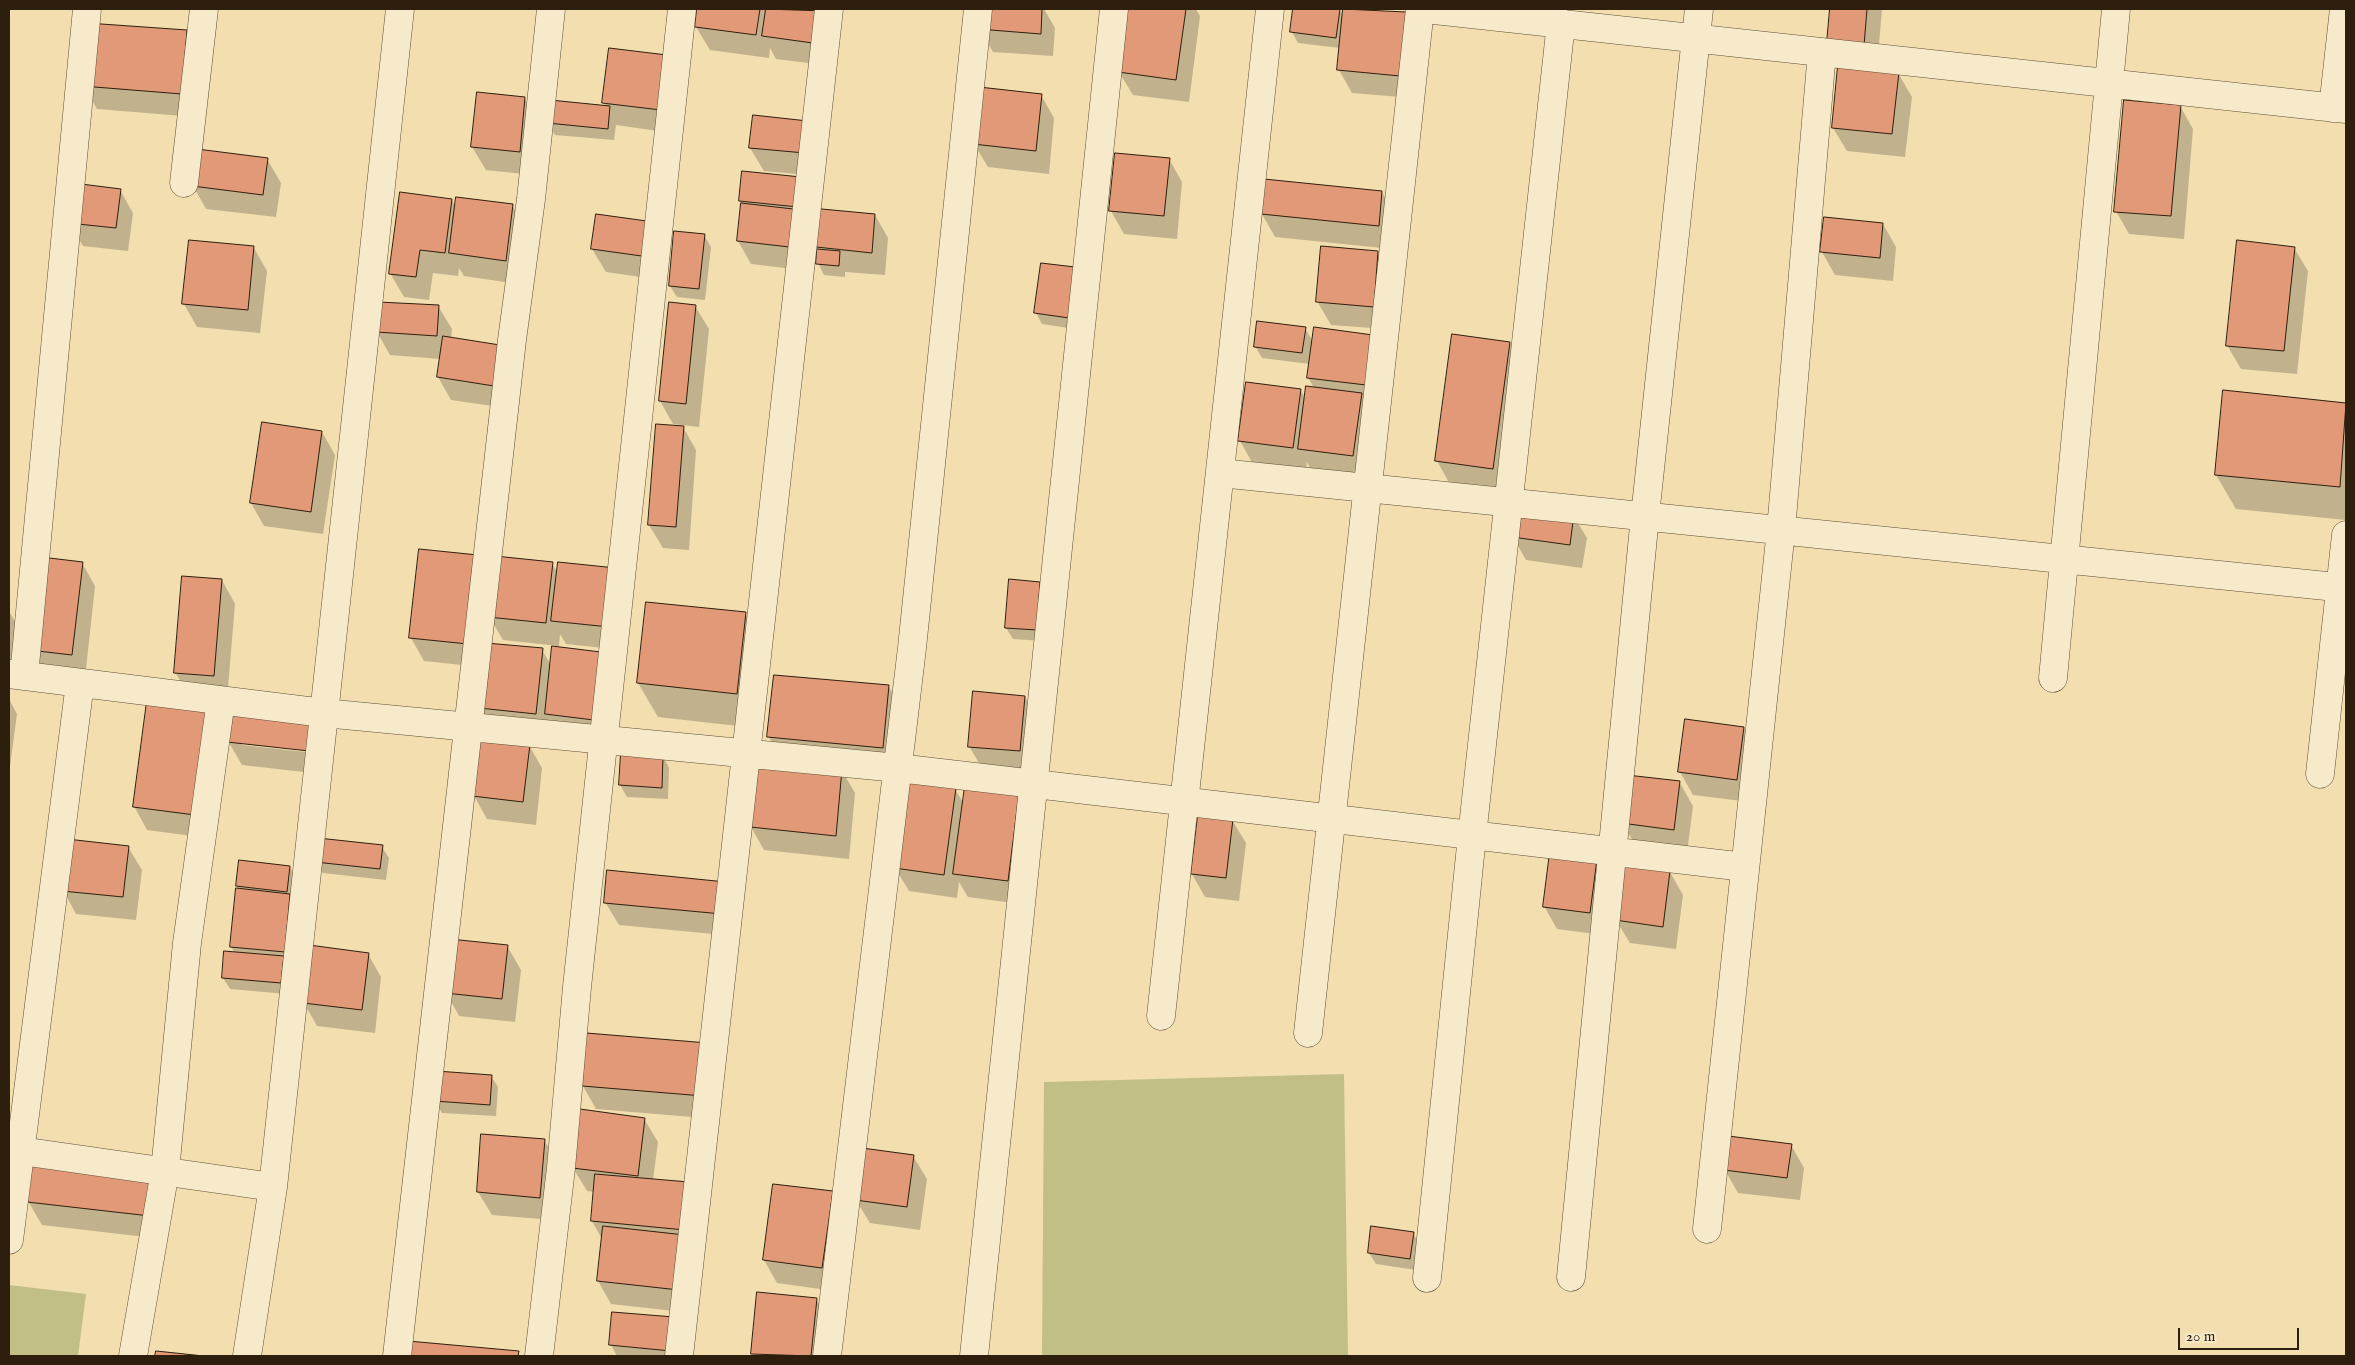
<!DOCTYPE html>
<html>
<head>
<meta charset="utf-8">
<style>
  body { margin:0 }
  #map { position:relative; width:2355px; height:1365px; overflow:hidden; background:#f2deaf; font-family:"IM FELL English",serif }
  canvas { display:block }
  .frame { position:absolute; inset:0; border:10px solid #2d1e0d; pointer-events:none }
  .scale { position:absolute; left:2178px; top:1328px; width:121px; height:22px; box-sizing:border-box; border:2px solid #2d1e0d; border-top:0; padding-left:6px; font-size:15px; line-height:18px; white-space:nowrap; color:#2d1e0d; -webkit-text-stroke:4px #f7eacb; paint-order:stroke }
</style>
</head>
<body>
<div id="map">
<canvas width="2355" height="1365"></canvas>
<div class="frame"></div>
<div class="scale">20 m</div>
</div>
<script>
const ctx = document.querySelector('canvas').getContext('2d');
ctx.lineJoin = 'round';
function fill(path, color) {
  ctx.fillStyle = color;
  ctx.fill(path, 'evenodd');
}
function strokePath(path, color, width, dash) {
  ctx.strokeStyle = color;
  ctx.lineWidth = width;
  ctx.lineCap = dash ? 'butt' : 'round';
  ctx.setLineDash(dash || []);
  ctx.stroke(path);
}
fill(new Path2D(`
  M 1344,1074 L 1348,1356 L 1042,1356 L 1044,1082 Z
  M 9,1285 L 86,1294 L 78,1356 L 9,1356 Z`), '#c1bf86');
fill(new Path2D(`
  M 699,9 L 797,9 L 824,12 L 833,66 L 776,59 L 770,48 L 769,58 L 710,50 L 696,27 Z
  M 981,9 L 1044,9 L 1055,28 L 1053,56 L 993,52 L 979,28 Z
  M 1127,9 L 1196,9 L 1200,16 L 1189,102 L 1133,95 L 1119,72 Z
  M 1294,9 L 1339,9 L 1343,16 L 1344,9 L 1405,13 L 1413,98 L 1352,93 L 1339,70 L 1340,48 L 1298,43 L 1292,32 Z
  M 1831,9 L 1882,9 L 1877,68 L 1828,42 Z
  M 187,31 L 200,54 L 195,117 L 97,109 L 84,86 Z
  M 666,56 L 673,133 L 616,125 L 614,140 L 555,135 L 549,123 L 606,107 L 604,102 Z
  M 1898,73 L 1912,97 L 1905,157 L 1847,151 L 1833,128 Z
  M 1041,95 L 1054,118 L 1049,174 L 988,167 L 974,144 Z
  M 525,99 L 538,122 L 533,175 L 486,170 L 472,147 Z
  M 2180,106 L 2193,129 L 2184,239 L 2129,234 L 2116,211 Z
  M 808,122 L 818,176 L 764,171 L 750,148 Z
  M 267,159 L 281,183 L 276,217 L 206,209 L 193,186 Z
  M 1169,159 L 1182,182 L 1177,239 L 1124,234 L 1111,211 Z
  M 743,173 L 800,178 L 805,217 L 875,215 L 888,238 L 885,275 L 845,272 L 845,277 L 824,275 L 813,253 L 811,271 L 751,264 L 738,241 L 742,205 L 740,201 Z
  M 120,190 L 133,213 L 128,251 L 83,246 L 69,223 Z
  M 1382,192 L 1395,216 L 1392,249 L 1275,237 L 1262,214 Z
  M 452,200 L 456,208 L 512,205 L 526,228 L 518,284 L 464,276 L 459,268 L 458,276 L 433,273 L 429,300 L 404,297 L 390,273 Z
  M 653,223 L 662,280 L 606,272 L 592,249 Z
  M 1883,224 L 1896,247 L 1893,281 L 1835,275 L 1822,252 Z
  M 704,235 L 711,247 L 705,300 L 677,297 L 670,286 Z
  M 254,248 L 267,271 L 260,333 L 197,327 L 184,304 Z
  M 2294,248 L 2308,271 L 2297,374 L 2241,369 L 2227,345 Z
  M 1378,253 L 1391,276 L 1386,329 L 1331,325 L 1317,301 Z
  M 1074,268 L 1075,329 L 1042,324 L 1036,313 Z
  M 438,306 L 452,329 L 451,339 L 499,346 L 507,408 L 451,400 L 438,377 L 441,359 L 390,355 L 377,332 Z
  M 695,306 L 709,329 L 699,427 L 673,424 L 660,401 Z
  M 1305,328 L 1313,342 L 1385,359 L 1366,479 L 1312,472 L 1307,462 L 1306,470 L 1253,464 L 1240,441 L 1300,390 L 1306,399 L 1314,388 L 1308,377 L 1310,364 L 1262,358 L 1255,346 Z
  M 1510,343 L 1529,377 L 1512,502 L 1456,495 L 1437,461 Z
  M 2224,391 L 2346,404 L 2346,520 L 2236,509 L 2216,475 Z
  M 683,427 L 696,450 L 689,550 L 663,548 L 649,525 Z
  M 322,432 L 335,455 L 323,534 L 264,526 L 251,503 Z
  M 1573,515 L 1587,538 L 1582,568 L 1526,560 L 1513,537 Z
  M 82,563 L 95,586 L 85,678 L 44,673 L 31,650 Z
  M 552,564 L 558,573 L 622,650 L 566,644 L 560,634 L 559,646 L 503,640 L 489,616 Z
  M 222,580 L 235,604 L 227,699 L 189,695 L 175,672 Z
  M 490,580 L 481,667 L 424,661 L 411,638 Z
  M 1039,583 L 1046,594 L 1043,641 L 1013,639 L 1006,628 Z
  M 647,603 L 745,613 L 765,648 L 756,728 L 658,717 L 638,683 Z
  M 9,611 L 22,634 L 9,676 Z
  M 542,650 L 551,665 L 615,743 L 494,731 L 480,708 Z
  M 889,687 L 908,721 L 902,782 L 845,776 L 855,793 L 849,859 L 764,850 L 751,827 L 784,764 L 769,737 Z
  M 1025,697 L 1038,720 L 1033,774 L 983,770 L 969,746 Z
  M 9,699 L 17,714 L 9,774 Z
  M 208,710 L 208,838 L 147,830 L 134,806 Z
  M 311,725 L 322,774 L 242,765 L 228,741 ZM 242,742 L 316,750 L 315,753 L 242,745 Z
  M 1744,728 L 1757,752 L 1750,802 L 1693,795 L 1680,772 Z
  M 529,745 L 542,768 L 536,825 L 487,819 L 474,796 Z
  M 622,754 L 663,756 L 669,768 L 668,799 L 627,797 L 620,785 Z
  M 1680,783 L 1693,806 L 1687,853 L 1636,846 L 1622,822 Z
  M 955,789 L 964,804 L 1018,795 L 1021,904 L 968,897 L 959,882 L 957,898 L 909,891 L 895,868 Z
  M 1232,820 L 1246,843 L 1239,901 L 1205,897 L 1192,874 Z
  M 128,847 L 142,870 L 136,920 L 76,914 L 63,890 Z
  M 382,847 L 389,858 L 386,880 L 323,873 L 316,861 Z
  M 1596,860 L 1610,883 L 1603,935 L 1557,929 L 1544,906 Z
  M 240,862 L 290,867 L 296,878 L 287,994 L 230,989 L 223,978 L 235,953 L 231,947 L 239,890 L 237,886 Z
  M 1670,872 L 1683,895 L 1676,949 L 1630,943 L 1616,920 Z
  M 725,883 L 735,936 L 619,925 L 605,902 Z
  M 507,946 L 521,970 L 515,1022 L 459,1016 L 446,992 Z
  M 368,954 L 381,977 L 375,1033 L 317,1026 L 304,1003 Z
  M 707,1044 L 716,1119 L 596,1109 L 583,1086 Z
  M 491,1076 L 498,1087 L 496,1116 L 442,1113 L 435,1101 Z
  M 644,1119 L 658,1142 L 653,1180 L 689,1183 L 692,1313 L 611,1304 L 598,1281 L 602,1239 L 592,1221 L 595,1192 L 587,1191 L 573,1168 Z
  M 544,1140 L 558,1163 L 553,1220 L 492,1215 L 478,1192 Z
  M 1791,1145 L 1804,1168 L 1800,1200 L 1738,1193 L 1725,1170 Z
  M 913,1156 L 927,1179 L 920,1230 L 870,1223 L 856,1200 Z
  M 154,1177 L 163,1239 L 42,1225 L 28,1201 Z
  M 832,1193 L 845,1216 L 835,1291 L 777,1283 L 764,1260 Z
  M 1413,1233 L 1419,1244 L 1416,1270 L 1376,1264 L 1369,1253 Z
  M 759,1293 L 817,1300 L 830,1323 L 826,1356 L 753,1356 Z
  M 613,1313 L 685,1356 L 617,1356 L 611,1345 Z
  M 409,1343 L 518,1352 L 520,1356 L 408,1356 Z`), '#0003');
const building = new Path2D(`
  M 697,9 L 760,9 L 756,35 L 695,27 Z
  M 766,9 L 824,11 L 820,44 L 762,36 Z
  M 980,9 L 1042,9 L 1041,34 L 978,29 Z
  M 1126,9 L 1186,9 L 1176,80 L 1118,72 Z
  M 1293,9 L 1340,9 L 1336,38 L 1290,32 Z
  M 1343,9 L 1406,12 L 1400,76 L 1337,70 Z
  M 1830,9 L 1867,9 L 1864,46 L 1827,42 Z
  M 87,23 L 187,30 L 182,94 L 82,86 Z
  M 609,48 L 667,55 L 661,110 L 602,103 Z
  M 1838,66 L 1899,72 L 1892,134 L 1832,128 Z
  M 979,87 L 1042,94 L 1036,151 L 973,144 Z
  M 477,92 L 525,97 L 520,152 L 471,147 Z
  M 550,100 L 610,106 L 608,129 L 547,123 Z
  M 2124,100 L 2181,105 L 2171,216 L 2114,212 Z
  M 753,115 L 808,121 L 805,153 L 749,148 Z
  M 197,149 L 268,158 L 263,195 L 192,186 Z
  M 1115,153 L 1170,158 L 1164,216 L 1109,211 Z
  M 742,171 L 801,177 L 798,207 L 739,201 Z
  M 1264,179 L 1382,191 L 1379,226 L 1261,214 Z
  M 73,183 L 121,189 L 116,228 L 68,223 Z
  M 400,192 L 452,199 L 445,253 L 420,250 L 416,277 L 389,274 Z
  M 456,197 L 513,204 L 506,261 L 449,253 Z
  M 741,203 L 802,210 L 798,248 L 737,241 Z
  M 811,208 L 875,214 L 872,253 L 807,246 Z
  M 596,214 L 654,222 L 649,257 L 591,249 Z
  M 1824,217 L 1883,223 L 1880,258 L 1820,252 Z
  M 674,231 L 705,234 L 699,289 L 669,286 Z
  M 189,240 L 254,246 L 248,310 L 182,304 Z
  M 2237,240 L 2295,247 L 2284,351 L 2226,346 Z
  M 1321,246 L 1378,251 L 1374,307 L 1316,302 Z
  M 817,249 L 840,251 L 839,266 L 816,264 Z
  M 1041,263 L 1075,267 L 1069,318 L 1034,313 Z
  M 378,302 L 439,305 L 437,336 L 376,332 Z
  M 669,302 L 696,305 L 686,404 L 659,401 Z
  M 1257,321 L 1306,327 L 1302,353 L 1254,347 Z
  M 1314,327 L 1373,335 L 1366,385 L 1307,378 Z
  M 1452,334 L 1510,342 L 1493,469 L 1435,461 Z
  M 443,336 L 500,345 L 494,386 L 437,377 Z
  M 1246,382 L 1301,389 L 1293,448 L 1238,441 Z
  M 1306,386 L 1362,393 L 1353,456 L 1298,449 Z
  M 2223,390 L 2346,403 L 2340,487 L 2215,475 Z
  M 262,422 L 322,431 L 311,512 L 250,503 Z
  M 656,424 L 684,426 L 676,527 L 648,525 Z
  M 1516,506 L 1574,514 L 1570,545 L 1512,537 Z
  M 419,549 L 478,555 L 468,644 L 409,638 Z
  M 495,556 L 553,562 L 546,623 L 488,617 Z
  M 41,557 L 83,562 L 72,655 L 29,650 Z
  M 558,562 L 616,568 L 609,627 L 551,621 Z
  M 182,576 L 222,579 L 214,676 L 174,673 Z
  M 1009,579 L 1040,582 L 1037,630 L 1005,628 Z
  M 646,602 L 746,612 L 737,694 L 637,683 Z
  M 486,643 L 543,648 L 536,714 L 479,708 Z
  M 552,646 L 609,653 L 602,721 L 545,714 Z
  M 774,675 L 889,685 L 883,748 L 767,737 Z
  M 973,691 L 1025,696 L 1020,751 L 968,747 Z
  M 147,701 L 209,709 L 195,815 L 133,807 Z
  M 230,714 L 312,724 L 309,751 L 227,742 Z
  M 1685,719 L 1744,727 L 1737,780 L 1678,772 Z
  M 479,738 L 530,744 L 523,802 L 472,796 Z
  M 621,753 L 663,755 L 662,788 L 619,785 Z
  M 757,760 L 842,769 L 836,836 L 750,827 Z
  M 1627,775 L 1680,781 L 1674,830 L 1621,823 Z
  M 906,782 L 956,788 L 944,875 L 894,868 Z
  M 965,786 L 1019,794 L 1008,881 L 953,874 Z
  M 1198,815 L 1233,819 L 1226,878 L 1191,874 Z
  M 318,838 L 383,845 L 380,869 L 315,862 Z
  M 67,839 L 129,846 L 123,897 L 62,891 Z
  M 1550,852 L 1597,859 L 1590,913 L 1543,907 Z
  M 239,860 L 290,866 L 287,892 L 236,886 Z
  M 1622,864 L 1670,871 L 1663,927 L 1615,920 Z
  M 607,870 L 726,882 L 722,914 L 604,903 Z
  M 236,888 L 290,894 L 285,952 L 230,947 Z
  M 450,939 L 508,945 L 502,999 L 445,993 Z
  M 309,945 L 369,953 L 362,1010 L 303,1003 Z
  M 224,951 L 284,956 L 281,983 L 222,978 Z
  M 586,1033 L 708,1043 L 703,1096 L 582,1086 Z
  M 436,1071 L 492,1075 L 490,1105 L 434,1101 Z
  M 580,1109 L 645,1118 L 638,1176 L 572,1168 Z
  M 481,1134 L 545,1139 L 540,1198 L 477,1192 Z
  M 1728,1136 L 1792,1144 L 1787,1178 L 1724,1170 Z
  M 862,1148 L 914,1155 L 907,1207 L 855,1200 Z
  M 32,1162 L 155,1176 L 150,1216 L 27,1202 Z
  M 595,1174 L 689,1182 L 685,1230 L 591,1221 Z
  M 773,1184 L 833,1191 L 822,1268 L 763,1260 Z
  M 603,1226 L 685,1235 L 679,1290 L 597,1281 Z
  M 1371,1226 L 1414,1232 L 1410,1259 L 1368,1253 Z
  M 757,1292 L 817,1298 L 811,1356 L 751,1354 Z
  M 612,1312 L 674,1317 L 671,1351 L 609,1345 Z
  M 408,1341 L 519,1351 L 518,1356 L 406,1356 Z
  M 156,1351 L 204,1356 L 155,1356 Z`);
fill(building, '#e29978');
strokePath(building, '#2d1e0d', 1);
const street = new Path2D(`
  M 1425,9 L 2346,109
  M 2333,108 L 2344,9
  M 184,183 L 204,9
  M 1220,473 L 2346,588
  M 9,674 L 324,713 L 898,768 L 1745,867
  M 24,676 L 87,9
  M 2053,678 L 2116,9
  M 2320,774 L 2346,535
  M 1161,1016 L 1270,9
  M 1308,1033 L 1420,9
  M 21,1151 L 273,1187
  M 1707,1229 L 1781,530 L 1822,52
  M 9,1240 L 80,683
  M 1571,1277 L 1645,516 L 1699,9
  M 1427,1278 L 1472,836 L 1561,23
  M 133,1356 L 165,1171 L 187,943 L 221,700
  M 247,1356 L 273,1187 L 400,9
  M 397,1356 L 512,340 L 531,199 L 551,9
  M 539,1356 L 561,1168 L 577,987 L 682,9
  M 679,1356 L 829,9
  M 827,1356 L 912,648 L 978,9
  M 974,1356 L 1114,9`);
strokePath(street, '#5e4e36', 29);
strokePath(street, '#f7eacb', 28);
</script>
</body>
</html>
